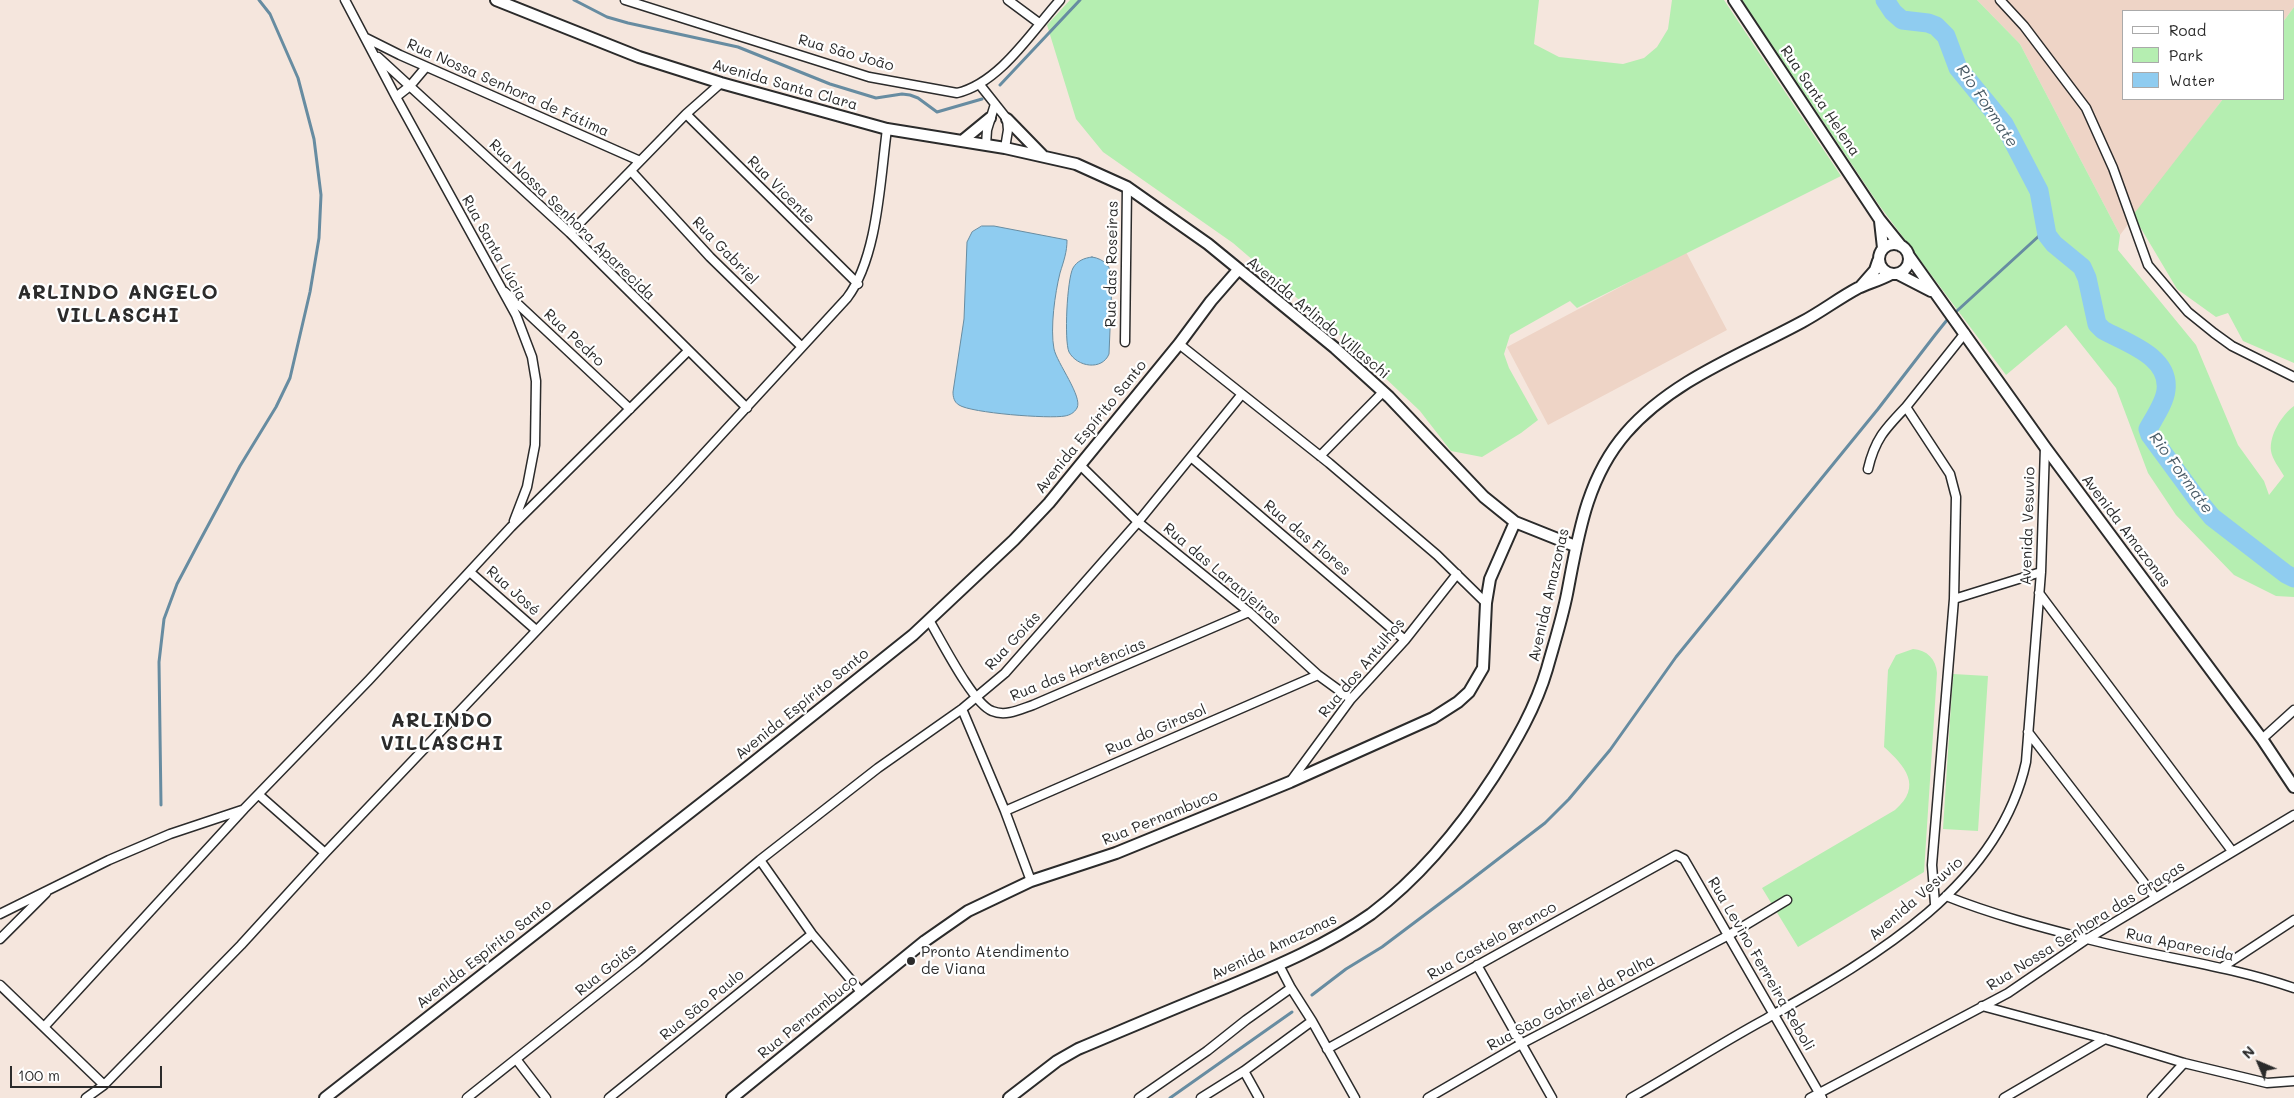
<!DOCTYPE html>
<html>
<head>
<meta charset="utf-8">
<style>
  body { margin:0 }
  #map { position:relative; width:2294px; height:1098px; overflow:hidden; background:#f5e6dd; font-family:Mali,sans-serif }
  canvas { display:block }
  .legend { position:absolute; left:2122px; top:10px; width:162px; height:90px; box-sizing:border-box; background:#fff; border:1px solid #aaa; margin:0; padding:6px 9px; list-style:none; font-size:15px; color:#2b2b2b }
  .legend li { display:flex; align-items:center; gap:10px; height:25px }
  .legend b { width:25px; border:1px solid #aaa }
  .north { position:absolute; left:2234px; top:1038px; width:50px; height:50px; -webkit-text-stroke:4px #fff; paint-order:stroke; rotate:315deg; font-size:14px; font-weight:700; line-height:20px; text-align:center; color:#2b2b2b }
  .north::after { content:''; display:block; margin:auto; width:18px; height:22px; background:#2b2b2b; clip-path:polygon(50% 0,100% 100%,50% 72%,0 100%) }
  .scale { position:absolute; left:10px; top:1066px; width:152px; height:22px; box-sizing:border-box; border:2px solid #2b2b2b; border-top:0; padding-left:6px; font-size:15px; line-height:18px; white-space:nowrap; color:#2b2b2b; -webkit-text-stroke:4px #fff; paint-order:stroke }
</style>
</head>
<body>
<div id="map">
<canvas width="2294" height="1098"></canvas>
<ul class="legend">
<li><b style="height:6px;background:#fff"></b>Road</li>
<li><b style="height:14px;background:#b5eeb1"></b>Park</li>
<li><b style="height:14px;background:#8fccf0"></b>Water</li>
</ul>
<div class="north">N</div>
<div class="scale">100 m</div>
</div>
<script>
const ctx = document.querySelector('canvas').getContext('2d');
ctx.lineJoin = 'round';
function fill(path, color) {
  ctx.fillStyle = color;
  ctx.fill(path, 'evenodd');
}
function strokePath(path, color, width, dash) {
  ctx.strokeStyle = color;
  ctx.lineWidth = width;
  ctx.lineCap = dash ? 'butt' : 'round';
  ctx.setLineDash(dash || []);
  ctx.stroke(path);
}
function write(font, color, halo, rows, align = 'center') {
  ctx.font = font + ' Mali,sans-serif';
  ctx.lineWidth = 4.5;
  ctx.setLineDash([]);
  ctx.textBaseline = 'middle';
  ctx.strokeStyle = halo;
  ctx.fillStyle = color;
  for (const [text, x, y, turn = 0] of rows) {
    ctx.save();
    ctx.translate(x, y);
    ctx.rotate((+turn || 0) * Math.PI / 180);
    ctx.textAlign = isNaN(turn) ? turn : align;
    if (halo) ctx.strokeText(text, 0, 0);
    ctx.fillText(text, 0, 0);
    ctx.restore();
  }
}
fill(new Path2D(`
  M 1977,0 L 2294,0 L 2294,7 L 2283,22 L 2283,11 L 2123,11 L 2123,99 L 2223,99 L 2120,235 L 2020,44 Z
  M 1686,252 L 1727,330 L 1548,425 L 1507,347 Z`), '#eed4c6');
fill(new Path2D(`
  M 1070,0 L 1539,0 L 1534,44 L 1559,57 L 1623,64 L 1644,58 L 1657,47 L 1668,29 L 1672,0 L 1724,0 L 1841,176 L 1577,308 L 1570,301 L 1510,335 L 1504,354 L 1509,368 L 1538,420 L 1521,433 L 1482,457 L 1451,451 L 1420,411 L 1340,335 L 1233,243 L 1103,152 L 1076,119 L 1047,25 Z
  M 1742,0 L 1977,0 L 2020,44 L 2120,235 L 2118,250 L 2196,345 L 2238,445 L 2264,481 L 2269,495 L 2284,476 C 2280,469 2272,459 2271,451 C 2269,435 2282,415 2294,406 L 2294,597 L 2276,596 L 2234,575 L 2176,515 L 2148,473 L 2116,388 L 2066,325 L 2006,375 L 1879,205 Z
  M 2294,7 L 2294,363 L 2243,341 L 2228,313 L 2216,317 L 2177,289 L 2133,215 L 2223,99 L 2283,99 L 2283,22 Z
  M 1913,649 C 1927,650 1936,659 1937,673 L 1924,872 L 1798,947 L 1762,888 L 1895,810 C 1923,786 1905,766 1884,747 L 1888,670 L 1896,655 Z
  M 1953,674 L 1988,676 L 1978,831 L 1943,829 Z`), '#b5eeb1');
const water = new Path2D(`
  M 982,226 L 994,226 L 1067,240 C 1067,252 1064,260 1060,273 C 1055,293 1050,328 1054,349 C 1057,363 1083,397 1077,408 C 1074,413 1070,415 1065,416 C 1049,419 971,413 959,405 C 954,402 953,397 953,392 L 964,319 L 967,242 L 972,232 Z
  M 1092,257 C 1105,259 1112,267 1112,281 L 1109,354 C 1102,371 1077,367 1069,352 C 1064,341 1067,279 1073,268 C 1077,261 1084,258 1092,257 Z`);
fill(water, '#8fccf0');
strokePath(water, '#678ca1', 1);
strokePath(new Path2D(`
  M 574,0 L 607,17 L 628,23 L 738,47 L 830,84 L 876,98 L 902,94 L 910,95 L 918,98 L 937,112 L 982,99
  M 1000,85 L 1080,0
  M 161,805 L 159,662 L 164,619 L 177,584 L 197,546 L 240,466 L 276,407 L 290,378 L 310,292 L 319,238 L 321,195 L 314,139 L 298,78 L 270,14 L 259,0
  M 1312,995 L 1346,969 L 1382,947 L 1463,886 L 1545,823 L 1569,799 L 1610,750 L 1676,657 L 1878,409 L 1935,335 L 1947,320 L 2040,235 L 2047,233
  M 1170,1098 L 1292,1012`), '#678ca1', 3);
strokePath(new Path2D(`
  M 1885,0 L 1893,12 L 1902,20 L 1928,23 L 1936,26 L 1946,36 L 1958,68 L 2004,124 L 2039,191 L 2047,235 L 2054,244 L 2082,267 L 2087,278 L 2097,324 L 2103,330 C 2126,343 2170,356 2166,390 C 2165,402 2154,418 2148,429 L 2150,435 L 2197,499 L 2212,517 L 2286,574 L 2294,578`), '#8fccf0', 19);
const minor = new Path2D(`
  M 345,0 L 396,97 L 516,315 L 532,357 L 536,381 L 535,445 L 527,487 L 514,521
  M 625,0 L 869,77 L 957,93 C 1000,83 1032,31 1060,0
  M 1008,0 L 1039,23
  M 2000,0 L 2024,26 L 2086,108 L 2113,168 L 2148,265 L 2188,312 L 2214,333 L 2232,346 L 2294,377
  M 366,38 L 400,55 L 640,161
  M 378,57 L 570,233 L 747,408
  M 980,85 L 1007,119 L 1008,130 L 1005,148
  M 396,97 L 410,86 L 426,67
  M 686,114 L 858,284
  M 986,145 L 987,130 L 995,104
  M 631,171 L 710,257 L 802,347
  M 570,233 L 686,114 L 721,83
  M 505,292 L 630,409
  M 1965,333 L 1906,407 L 1950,474 L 1956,497 L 1954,599 L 2041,572
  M 1125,342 L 1127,187
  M 1179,344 L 1329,463 L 1437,555 L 1486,603
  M 1320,456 L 1383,392
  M 1191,457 L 1405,640
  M 1080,465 L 1138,522 L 1249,612 L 1318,675 L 1351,699
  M 1868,469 C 1875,439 1885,429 1906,407
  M 471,573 L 536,630
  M 2039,593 L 2232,851
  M 929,620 C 941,640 973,704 992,711 C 1006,717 1021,709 1033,705 L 1249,612
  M 962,709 L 1005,811 L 1031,881
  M 2028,732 L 2155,897
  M 2262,739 L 2294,710
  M 1290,782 L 1351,699 L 1405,640 L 1457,574
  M 259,795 L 325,853
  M 1005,811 L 1318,675
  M 760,860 L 812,934 L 862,993
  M 1946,896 C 1991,914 2040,927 2087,939 C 2156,957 2227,965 2294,988
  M 1935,904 L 1932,865 L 1954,599
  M 0,914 L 109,860 L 170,834 L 242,810
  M 0,939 L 46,893
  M 1279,965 L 1291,988 L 1312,1021 L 1355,1098
  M 1477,965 L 1552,1098
  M 2221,968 L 2294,920
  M 0,985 L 104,1085
  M 1982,1006 L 2105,1039 L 2184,1063 L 2267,1083 L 2294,1081
  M 44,1027 L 244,809 L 369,680 L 511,527 L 688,351
  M 1327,1049 L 1676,855 L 1684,859 L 1822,1098
  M 516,1059 L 546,1098
  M 1244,1071 L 1259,1098
  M 86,1098 L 104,1085 L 241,945 L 325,853 L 675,485 L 847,298 C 878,257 880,180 887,129
  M 467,1098 L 638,962 L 760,860 L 878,768 L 962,709 L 1005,673 L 1138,522 L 1242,394
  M 609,1098 L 812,934
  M 1139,1098 L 1207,1051 L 1246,1020 L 1291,988
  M 1201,1098 L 1244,1071 L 1312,1021
  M 1428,1098 L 1521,1044 L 1729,935 L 1787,900
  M 1631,1098 C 1675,1073 1718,1045 1762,1021 C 1867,961 1998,890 2026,762 L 2041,572 L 2045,447
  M 1810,1098 L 2008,993 L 2087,939 L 2294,815
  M 2004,1098 L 2105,1039
  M 2152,1098 L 2184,1063`);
const tertiary = new Path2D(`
  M 496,0 L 639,57 L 721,83 L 887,129 L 1005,148 L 1076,164 L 1127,187 L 1208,244 L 1335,348 L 1389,397 L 1484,497 L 1515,522 L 1575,546
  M 1734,0 L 1880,220 L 1901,246
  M 1007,119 L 1043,156
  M 962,141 L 990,118
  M 1880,221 L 1883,248
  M1879 259a15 15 0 1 1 30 0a15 15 0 1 1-30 0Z
  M 1909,256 L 2045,447 L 2262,739 L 2294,787
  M 1898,274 L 1931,291
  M 1861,286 L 1875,270 L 1878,261
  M 325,1098 L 744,770 L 913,635 L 1014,540 L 1049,503 L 1179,344 L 1211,301 L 1238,270
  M 732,1098 L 925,941 L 968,911 L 1031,881 L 1116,853 L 1290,782 L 1433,718 L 1458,702 L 1469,692 L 1483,668 L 1486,603 L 1490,579 L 1515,522
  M 1009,1098 L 1057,1061 L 1078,1049 C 1128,1028 1177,1007 1227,987 C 1277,966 1327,945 1371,914 C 1420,877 1461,827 1494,776 C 1515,743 1536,707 1547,669 C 1554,644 1562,619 1567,594 C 1578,537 1586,479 1626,433 C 1672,380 1741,355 1802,322 C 1821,312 1839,298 1858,288 C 1869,283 1880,280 1891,274`);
strokePath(minor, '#2b2b2b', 11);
strokePath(tertiary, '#2b2b2b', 14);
strokePath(minor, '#fff', 8);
strokePath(tertiary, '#fff', 10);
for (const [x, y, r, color] of [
  [911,961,5,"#2b2b2b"]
]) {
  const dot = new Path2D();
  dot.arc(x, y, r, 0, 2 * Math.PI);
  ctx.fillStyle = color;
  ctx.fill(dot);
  strokePath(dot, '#fff', 2);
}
write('15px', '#2b2b2b', '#fff', [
  ["Rua São João",846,53,16],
  ["Avenida Santa Clara",785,85,16],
  ["Rua Nossa Senhora de Fátima",508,88,24],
  ["Rua Santa Helena",1820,101,56],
  ["Rua Vicente",781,190,45],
  ["Rua Nossa Senhora Aparecida",572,220,44],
  ["Rua Santa Lúcia",494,248,61],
  ["Rua Gabriel",725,251,46],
  ["Rua das Roseiras",1112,264,-89],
  ["Avenida Arlindo Villaschi",1318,318,40],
  ["Rua Pedro",574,338,43],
  ["Avenida Espírito Santo",1091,427,-51],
  ["Avenida Vesuvio",2028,526,-88],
  ["Avenida Amazonas",2126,531,53],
  ["Rua das Flores",1307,538,40],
  ["Rua das Laranjeiras",1222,574,40],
  ["Rua José",513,591,42],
  ["Avenida Amazonas",1549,595,-77],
  ["Rua Goiás",1013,641,-47],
  ["Rua dos Antulhos",1362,668,-50],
  ["Rua das Hortências",1078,670,-22],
  ["Avenida Espírito Santo",802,704,-39],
  ["Rua do Girasol",1156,730,-23],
  ["Rua Pernambuco",1160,818,-22],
  ["Avenida Vesuvio",1916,899,-41],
  ["Rua Nossa Senhora das Graças",2086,926,-32],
  ["Rua Castelo Branco",1492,941,-29],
  ["Rua Aparecida",2180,945,12],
  ["Avenida Amazonas",1274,947,-25],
  ["Avenida Espírito Santo",484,954,-38],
  ["Rua Levino Ferreira Reboli",1761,964,60],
  ["Rua Goiás",606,970,-39],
  ["Rua São Gabriel da Palha",1571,1003,-28],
  ["Rua São Paulo",702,1005,-39],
  ["Rua Pernambuco",808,1017,-39]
]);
write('15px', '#2b2b2b', '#fff', [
  ["Pronto Atendimento",921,952],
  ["de Viana",921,969]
], 'left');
write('italic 16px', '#495b66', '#fff', [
  ["Rio Formate",1987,106,56],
  ["Rio Formate",2181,473,54]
]);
ctx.letterSpacing = '1px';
write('bold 20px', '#2b2b2b', '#fff', [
  ["ARLINDO ANGELO",118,293],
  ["VILLASCHI",118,316],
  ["ARLINDO",442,721],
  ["VILLASCHI",442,744]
]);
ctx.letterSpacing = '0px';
</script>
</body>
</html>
